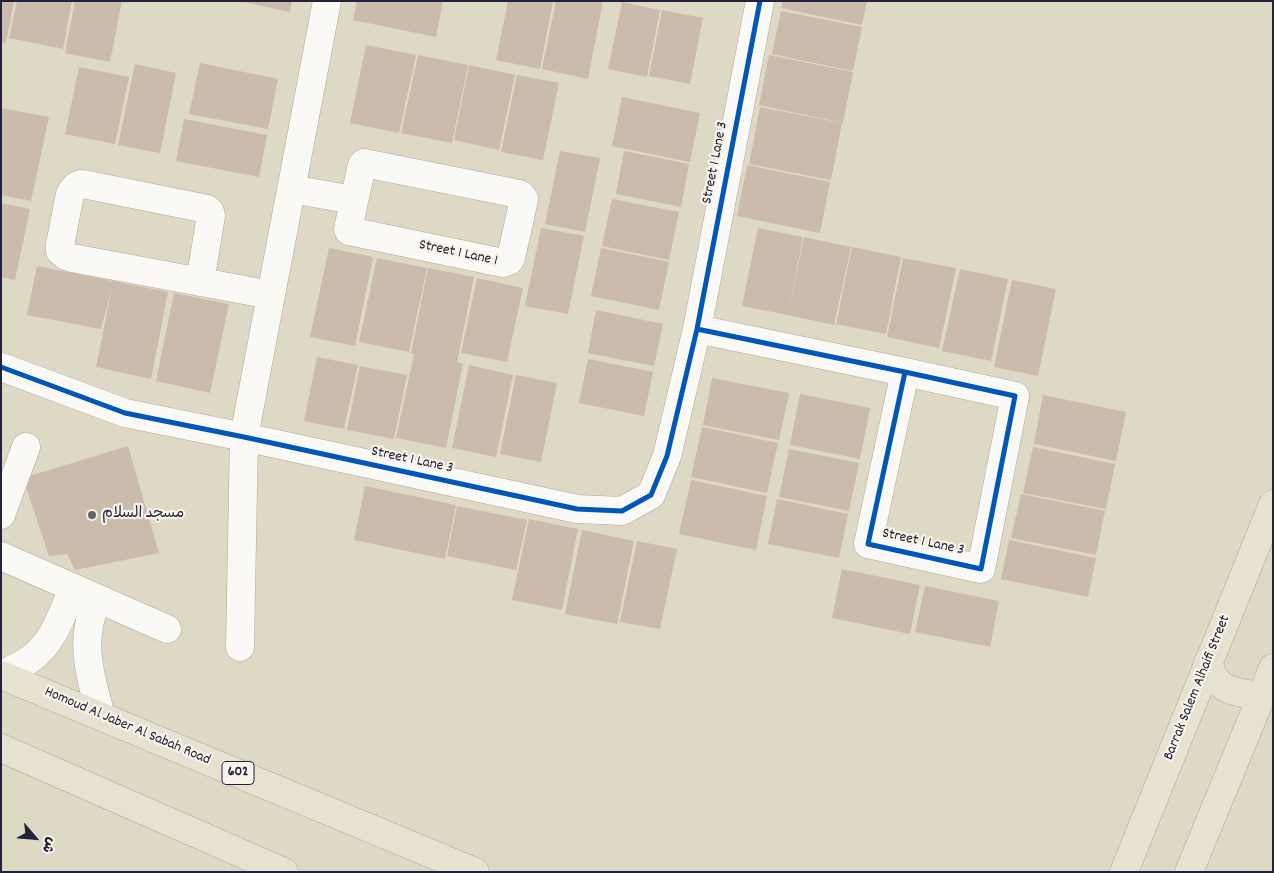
<!DOCTYPE html>
<html>
<head>
<meta charset="utf-8">
<style>
  body { margin:0 }
  #map { position:relative; width:1274px; height:873px; overflow:hidden; background:#ded9c4; font-family:Dekko,"Playpen Sans Arabic",sans-serif }
  canvas { display:block }
  .frame { position:absolute; inset:0; border:2px solid #22223b; pointer-events:none }
  .north { position:absolute; left:10px; top:813px; width:50px; height:50px; -webkit-text-stroke:4px #f7f3e8; paint-order:stroke; rotate:117deg; font-size:14px; font-weight:700; line-height:20px; text-align:center; color:#22223b }
  .north::after { content:''; display:block; margin:auto; width:18px; height:22px; background:#22223b; clip-path:polygon(50% 0,100% 100%,50% 72%,0 100%) }
</style>
</head>
<body>
<div id="map">
<canvas width="1274" height="873"></canvas>
<div class="frame"></div>
<div class="north">ش</div>
</div>
<script>
const ctx = document.querySelector('canvas').getContext('2d');
ctx.lineJoin = 'round';
function fill(path, color) {
  ctx.fillStyle = color;
  ctx.fill(path, 'evenodd');
}
function strokePath(path, color, width, dash) {
  ctx.strokeStyle = color;
  ctx.lineWidth = width;
  ctx.lineCap = dash ? 'butt' : 'round';
  ctx.setLineDash(dash || []);
  ctx.stroke(path);
}
function write(font, color, halo, rows, align = 'center') {
  ctx.font = font + ' Dekko,"Playpen Sans Arabic",sans-serif';
  ctx.lineWidth = 4.5;
  ctx.setLineDash([]);
  ctx.textBaseline = 'middle';
  ctx.strokeStyle = halo;
  ctx.fillStyle = color;
  for (const [text, x, y, turn = 0] of rows) {
    ctx.save();
    ctx.translate(x, y);
    ctx.rotate((+turn || 0) * Math.PI / 180);
    ctx.textAlign = isNaN(turn) ? turn : align;
    if (halo) ctx.strokeText(text, 0, 0);
    ctx.fillText(text, 0, 0);
    ctx.restore();
  }
}
fill(new Path2D(`
  M 1,1 L 14,1 L 6,43 L 1,42 Z
  M 17,1 L 72,1 L 63,49 L 9,38 Z
  M 75,1 L 122,1 L 110,62 L 65,53 Z
  M 240,1 L 292,1 L 290,12 Z
  M 357,1 L 443,1 L 436,37 L 353,20 Z
  M 508,1 L 553,1 L 540,69 L 496,60 Z
  M 556,1 L 603,1 L 588,79 L 542,69 Z
  M 783,1 L 867,1 L 862,25 L 781,8 Z
  M 622,2 L 660,10 L 647,77 L 608,69 Z
  M 662,10 L 703,18 L 690,84 L 649,76 Z
  M 781,11 L 862,27 L 853,71 L 772,54 Z
  M 366,45 L 416,55 L 399,133 L 350,123 Z
  M 418,55 L 468,65 L 452,143 L 401,133 Z
  M 769,55 L 853,72 L 843,123 L 759,105 Z
  M 200,63 L 278,79 L 268,129 L 189,114 Z
  M 135,64 L 176,73 L 160,153 L 118,145 Z
  M 469,65 L 515,75 L 499,150 L 454,140 Z
  M 79,67 L 129,77 L 115,144 L 65,134 Z
  M 517,75 L 559,83 L 543,160 L 501,152 Z
  M 622,97 L 700,113 L 690,162 L 612,146 Z
  M 760,107 L 842,123 L 831,180 L 749,164 Z
  M 1,108 L 49,117 L 31,201 L 1,195 Z
  M 184,119 L 267,135 L 259,177 L 176,161 Z
  M 560,151 L 600,158 L 585,232 L 545,224 Z
  M 624,151 L 689,164 L 681,207 L 616,194 Z
  M 747,165 L 830,182 L 820,233 L 737,216 Z
  M 612,199 L 679,212 L 669,260 L 602,246 Z
  M 1,203 L 30,209 L 15,280 L 1,277 Z
  M 541,228 L 584,236 L 568,314 L 525,306 Z
  M 758,228 L 803,237 L 788,315 L 742,306 Z
  M 804,237 L 851,247 L 834,325 L 788,315 Z
  M 852,247 L 901,257 L 886,334 L 836,324 Z
  M 329,248 L 373,257 L 355,346 L 310,337 Z
  M 601,248 L 669,262 L 659,310 L 591,296 Z
  M 377,258 L 427,268 L 409,352 L 359,342 Z
  M 903,258 L 956,268 L 939,348 L 887,337 Z
  M 37,266 L 168,292 L 151,379 L 96,367 L 112,288 L 101,329 L 27,315 Z
  M 428,268 L 474,277 L 457,362 L 463,364 L 446,448 L 396,438 L 414,354 L 411,353 Z
  M 960,269 L 1008,279 L 991,361 L 942,351 Z
  M 477,278 L 523,288 L 507,362 L 461,353 Z
  M 1012,280 L 1056,289 L 1038,376 L 994,367 Z
  M 174,293 L 229,304 L 210,393 L 156,381 Z
  M 596,310 L 663,324 L 654,366 L 588,353 Z
  M 317,357 L 358,365 L 344,429 L 304,421 Z
  M 588,359 L 653,372 L 644,416 L 579,403 Z
  M 469,365 L 513,375 L 496,457 L 452,448 Z
  M 360,366 L 407,375 L 394,439 L 347,430 Z
  M 516,375 L 557,383 L 541,462 L 500,454 Z
  M 712,378 L 789,393 L 779,440 L 703,425 Z
  M 800,394 L 870,408 L 860,459 L 790,445 Z
  M 1043,395 L 1126,412 L 1116,461 L 1034,444 Z
  M 702,427 L 778,443 L 767,493 L 691,477 Z
  M 128,446 L 159,553 L 75,570 L 67,554 L 49,556 L 23,478 Z
  M 1033,447 L 1115,464 L 1106,509 L 1023,493 Z
  M 789,449 L 859,463 L 849,511 L 779,497 Z
  M 691,480 L 767,496 L 756,550 L 679,534 Z
  M 365,486 L 456,505 L 445,559 L 354,540 Z
  M 1021,494 L 1105,511 L 1096,555 L 1011,538 Z
  M 777,499 L 848,514 L 839,558 L 768,544 Z
  M 457,506 L 527,520 L 516,570 L 447,556 Z
  M 529,519 L 578,529 L 562,610 L 512,600 Z
  M 582,530 L 634,541 L 617,624 L 565,614 Z
  M 1009,540 L 1096,558 L 1088,597 L 1001,579 Z
  M 637,541 L 677,549 L 660,629 L 620,622 Z
  M 842,569 L 920,585 L 910,634 L 832,618 Z
  M 925,586 L 999,601 L 990,647 L 915,632 Z`), '#cabbad');
const minor = new Path2D(`
  M 364,163 L 519,194 L 522,196 L 524,199 L 511,258 L 509,261 L 503,263 L 349,231 L 348,229 L 362,165 Z
  M 291,189 L 354,200
  M 200,282 L 211,216 L 210,212 L 207,209 L 83,184 C 76,184 74,188 70,194 L 60,245 L 60,251 L 66,256 L 72,258 L 271,295
  M 697,329 L 905,372 L 1015,396 L 981,569 L 868,544 L 905,372
  M 1,367 L 125,413 L 244,437 L 577,509 L 622,511 L 651,495 L 667,456 L 697,329 L 760,1
  M 1,515 L 26,447
  M 1,556 L 167,629
  M 98,599 C 95,606 92,613 90,621 C 82,653 93,685 101,716
  M 240,647 L 244,437 L 327,1
  M 1,675 C 11,670 20,666 29,660 C 54,643 62,614 73,588`);
const major = new Path2D(`
  M 1208,662 C 1210,667 1211,673 1214,677 C 1223,693 1246,693 1261,696
  M 1,675 L 475,872
  M 1,748 L 284,872
  M 1124,872 L 1273,504
  M 1189,872 L 1273,668`);
strokePath(minor, '#aba89e', 29);
strokePath(major, '#aba89e', 29);
strokePath(minor, '#faf9f6', 28);
strokePath(major, '#e7e1d2', 28);
strokePath(new Path2D(`
  M 697,329 L 905,372 L 1015,396 L 981,569 L 868,544 L 905,372
  M 1,367 L 125,413 L 244,437 L 577,509 L 622,511 L 651,495 L 667,456 L 697,329 L 760,1`), '#0057b8', 5);
for (const [x, y, r, color] of [
  [92,515,5,"#64626b"]
]) {
  const dot = new Path2D();
  dot.arc(x, y, r, 0, 2 * Math.PI);
  ctx.fillStyle = color;
  ctx.fill(dot);
  strokePath(dot, '#f7f3e8', 2);
}
for (const [x, y, w] of [
  [238,773,32]
]) {
  const box = new Path2D();
  box.roundRect(x - w / 2, y - 11.5, w, 23, 4);
  ctx.fillStyle = '#f7f3e8';
  ctx.fill(box);
  strokePath(box, '#22223b', 1);
}
write('bold 14px', '#22223b', null, [
  ["602",238,773]
]);
write('15px', '#22223b', '#f7f3e8', [
  ["Street 1 Lane 3",716,163,-79],
  ["Street 1 Lane 1",458,254,12],
  ["Street 1 Lane 3",412,461,12],
  ["Street 1 Lane 3",923,543,12],
  ["Barrak Salem Alhaifi Street",1198,688,-68],
  ["Homoud Al Jaber Al Sabah Road",127,727,23]
]);
write('15px', '#22223b', '#f7f3e8', [
  ["مسجد السلام",102,515]
], 'left');
</script>
</body>
</html>
